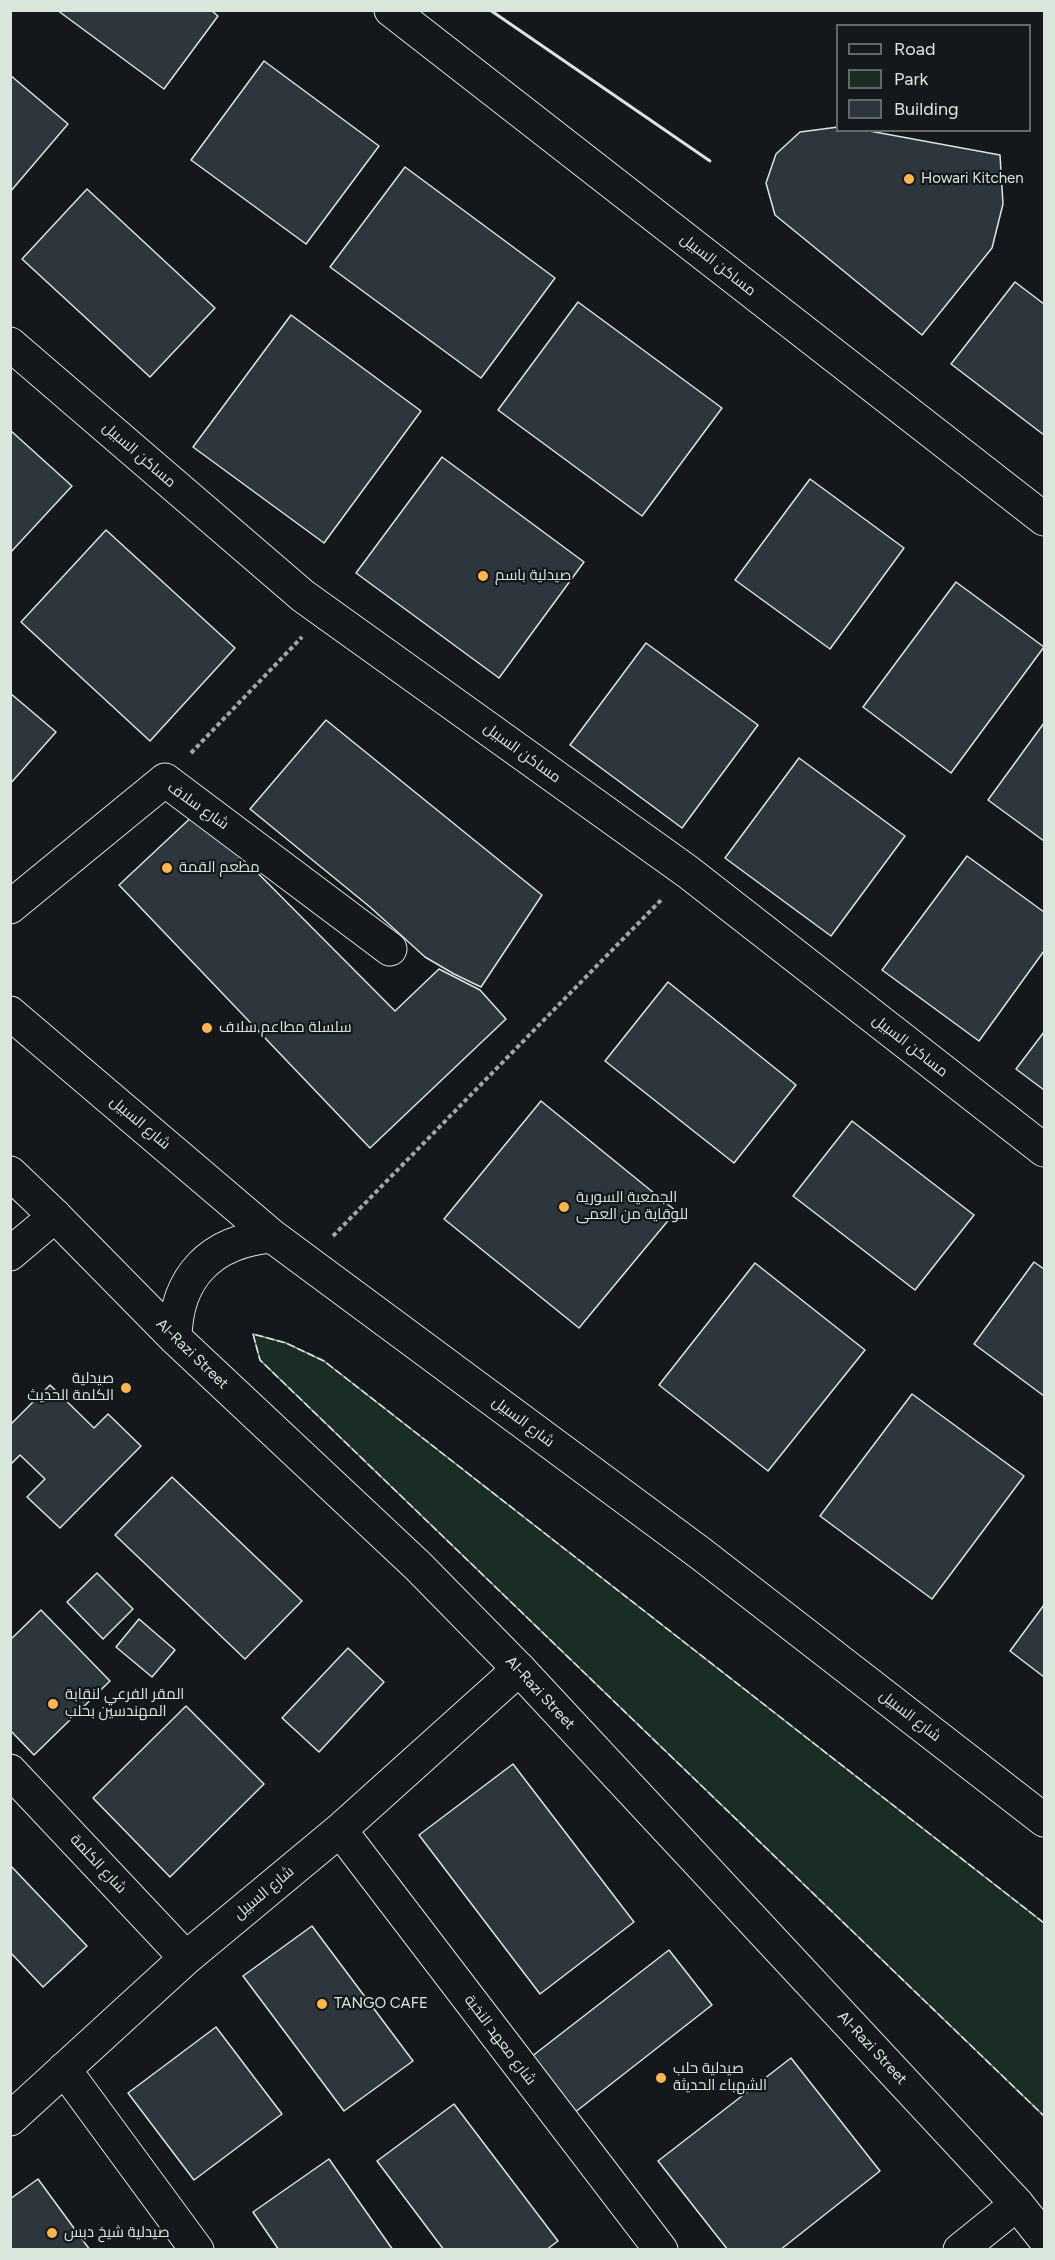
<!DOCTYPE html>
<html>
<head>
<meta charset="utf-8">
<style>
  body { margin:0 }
  #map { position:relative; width:1055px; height:2260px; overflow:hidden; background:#14181c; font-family:Figtree,sans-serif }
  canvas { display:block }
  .frame { position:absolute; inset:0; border:12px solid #d8e6dc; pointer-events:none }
  .legend { position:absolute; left:836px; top:24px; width:195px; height:108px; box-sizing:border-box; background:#14181c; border:2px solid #626a69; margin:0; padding:8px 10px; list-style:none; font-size:18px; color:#d8e6dc }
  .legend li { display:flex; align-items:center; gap:12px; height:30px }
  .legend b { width:30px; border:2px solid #626a69 }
</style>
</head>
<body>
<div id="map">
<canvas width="1055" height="2260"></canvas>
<div class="frame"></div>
<ul class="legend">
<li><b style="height:8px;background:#14181c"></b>Road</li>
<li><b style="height:16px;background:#1a2d24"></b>Park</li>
<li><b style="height:16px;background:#2c363c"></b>Building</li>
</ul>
</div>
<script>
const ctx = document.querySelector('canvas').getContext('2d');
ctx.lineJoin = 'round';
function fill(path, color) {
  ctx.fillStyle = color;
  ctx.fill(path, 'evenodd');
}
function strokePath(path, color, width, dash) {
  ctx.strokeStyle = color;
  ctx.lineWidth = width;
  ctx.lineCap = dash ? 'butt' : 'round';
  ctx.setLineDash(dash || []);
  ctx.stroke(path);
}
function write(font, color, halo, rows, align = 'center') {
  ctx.font = font + ' Figtree,Cairo,sans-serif';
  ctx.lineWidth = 4.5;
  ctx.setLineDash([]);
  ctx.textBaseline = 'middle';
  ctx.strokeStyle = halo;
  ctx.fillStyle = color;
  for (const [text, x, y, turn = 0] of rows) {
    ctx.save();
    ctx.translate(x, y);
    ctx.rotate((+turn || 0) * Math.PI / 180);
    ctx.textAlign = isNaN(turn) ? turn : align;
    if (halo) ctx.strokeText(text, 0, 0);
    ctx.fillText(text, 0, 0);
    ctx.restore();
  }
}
const green = new Path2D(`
  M 253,1334 L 286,1343 L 324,1361 L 1044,1923 L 1044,2116 L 260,1360 Z`);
fill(green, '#1a2d24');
strokePath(green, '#939e99', 1.5);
const building = new Path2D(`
  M 57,10 L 211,10 L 218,16 L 164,89 Z
  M 264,61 L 379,146 L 306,244 L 191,160 Z
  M 10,75 L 68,124 L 10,192 Z
  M 838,127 L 838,130 L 864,130 L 1000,155 L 1003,204 L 992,248 L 922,335 L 775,215 L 766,183 L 776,154 L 800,132 Z
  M 405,167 L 555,278 L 481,378 L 330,267 Z
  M 87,189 L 215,308 L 150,377 L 22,259 Z
  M 1015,282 L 1044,304 L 1044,435 L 951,364 Z
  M 578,302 L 722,408 L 642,516 L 498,410 Z
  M 291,315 L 421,411 L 324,543 L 193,447 Z
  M 10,430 L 72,486 L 10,553 Z
  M 442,457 L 584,562 L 499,678 L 356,573 Z
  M 810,479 L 904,548 L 830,649 L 735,580 Z
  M 106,530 L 235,648 L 150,741 L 21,622 Z
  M 956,582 L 1044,647 L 951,773 L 863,707 Z
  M 646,643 L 758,725 L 682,828 L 570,745 Z
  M 10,693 L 56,732 L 10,784 Z
  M 326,720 L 542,895 L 481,987 L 454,974 L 425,957 L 370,907 L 250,809 Z
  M 1044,723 L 1044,841 L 988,800 Z
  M 799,758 L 905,836 L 831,936 L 725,858 Z
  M 197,812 L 395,1011 L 439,969 L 480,990 L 506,1019 L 370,1148 L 119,885 Z
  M 967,856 L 1044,912 L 1044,951 L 979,1041 L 882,970 Z
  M 668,982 L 796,1085 L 734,1163 L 605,1061 Z
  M 1044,1032 L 1044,1090 L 1016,1069 Z
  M 541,1101 L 676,1211 L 579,1328 L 444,1219 Z
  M 852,1121 L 974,1215 L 915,1290 L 793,1196 Z
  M 1034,1262 L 1044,1269 L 1044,1396 L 974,1344 Z
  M 755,1263 L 865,1350 L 768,1471 L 659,1385 Z
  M 50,1385 L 94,1428 L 108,1414 L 141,1446 L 60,1528 L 27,1497 L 45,1479 L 20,1455 L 10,1465 L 10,1425 Z
  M 912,1394 L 1024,1476 L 932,1599 L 820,1516 Z
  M 172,1477 L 302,1601 L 245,1659 L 115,1535 Z
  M 97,1573 L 133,1609 L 103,1639 L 67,1602 Z
  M 1044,1605 L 1044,1677 L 1010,1651 Z
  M 41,1610 L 110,1681 L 34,1755 L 10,1730 L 10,1640 Z
  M 139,1619 L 175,1650 L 152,1677 L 116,1647 Z
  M 348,1648 L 384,1682 L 319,1752 L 282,1718 Z
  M 186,1706 L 264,1784 L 170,1877 L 93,1798 Z
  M 513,1764 L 634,1922 L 540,1994 L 419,1835 Z
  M 10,1865 L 87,1946 L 43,1987 L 10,1952 Z
  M 312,1926 L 413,2061 L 344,2111 L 243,1976 Z
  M 669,1950 L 712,2005 L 574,2113 L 531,2057 Z
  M 216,2027 L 282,2114 L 194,2180 L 128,2093 Z
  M 791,2058 L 880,2171 L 780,2250 L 728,2250 L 658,2161 Z
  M 454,2104 L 558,2241 L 546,2250 L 444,2250 L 377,2161 Z
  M 329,2159 L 393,2250 L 279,2250 L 253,2212 Z
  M 38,2179 L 90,2250 L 10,2250 L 10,2199 Z`);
fill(building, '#2c363c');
strokePath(building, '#d8e6dc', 1.5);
const minor = new Path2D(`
  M 391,10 L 1044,519
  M 10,344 L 303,596 L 688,872 L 1044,1150
  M 10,907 L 165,780 L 390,949
  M 10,1254 L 55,1216
  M 10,1771 L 186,1958
  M 340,1830 L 661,2250
  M 64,2069 L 197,2250
  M 10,2119 L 186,1958 L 340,1830 L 519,1669
  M 960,2250 L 1017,2204`);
const secondary = new Path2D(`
  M 10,1013 L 272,1236 L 700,1553 L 1044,1820
  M 10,1173 L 55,1216 L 175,1338 L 418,1566 L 519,1669 L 938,2119 L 1017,2204 L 1044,2238
  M 175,1338 C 176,1277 211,1241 272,1236`);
strokePath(minor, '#d8e6dc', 35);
strokePath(secondary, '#d8e6dc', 35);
strokePath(new Path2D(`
  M 191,753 L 302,637
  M 333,1236 L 663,898`), '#9da8a2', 4, [4.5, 3]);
strokePath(minor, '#14181c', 33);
strokePath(secondary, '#14181c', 33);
strokePath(new Path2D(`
  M 1044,1923 L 324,1361 L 286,1343 L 253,1334 L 260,1360 L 1044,2116`), '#d8e6dc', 1.5, [8, 3]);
strokePath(new Path2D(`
  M 490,10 L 710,161`), '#d8e6dc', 3);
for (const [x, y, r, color] of [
  [909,179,6,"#ffb74d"],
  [483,576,6,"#ffb74d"],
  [167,868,6,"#ffb74d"],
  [207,1028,6,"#ffb74d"],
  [564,1207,6,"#ffb74d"],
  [126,1388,6,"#ffb74d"],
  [53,1704,6,"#ffb74d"],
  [322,2004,6,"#ffb74d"],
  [661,2078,6,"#ffb74d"],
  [52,2233,6,"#ffb74d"]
]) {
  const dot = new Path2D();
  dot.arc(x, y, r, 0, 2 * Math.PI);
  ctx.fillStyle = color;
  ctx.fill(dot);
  strokePath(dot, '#14181c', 2);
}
write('15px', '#d8e6dc', '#14181c', [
  ["Howari Kitchen",921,179],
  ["صيدلية باسم",495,576],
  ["مطعم القمة",179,868],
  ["سلسلة مطاعم سلاف",219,1028],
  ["الجمعية السورية",576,1198],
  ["للوقاية من العمى",576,1215],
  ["صيدلية",114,1379,"right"],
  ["الكلمة الحديث",114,1396,"right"],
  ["المقر الفرعي لنقابة",65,1695],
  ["المهندسين بحلب",65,1712],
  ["TANGO CAFE",334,2004],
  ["صيدلية حلب",673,2069],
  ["الشهباء الحديثة",673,2086],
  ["صيدلية شيخ دبس",64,2233]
], 'left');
write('15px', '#d8e6dc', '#14181c', [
  ["مساكن السبيل",718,265,38],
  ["مساكن السبيل",139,455,41],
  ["مساكن السبيل",522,753,36],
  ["شارع سلاف",198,806,35],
  ["مساكن السبيل",910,1046,38],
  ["شارع السبيل",140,1123,40],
  ["Al-Razi Street",192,1354,44],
  ["شارع السبيل",523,1422,37],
  ["Al-Razi Street",540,1693,47],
  ["شارع السبيل",910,1716,38],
  ["شارع الكلمة",98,1864,47],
  ["شارع السبيل",264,1893,-40],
  ["شارع معهد النخبة",500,2040,53],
  ["Al-Razi Street",872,2048,47]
]);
</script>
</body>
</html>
